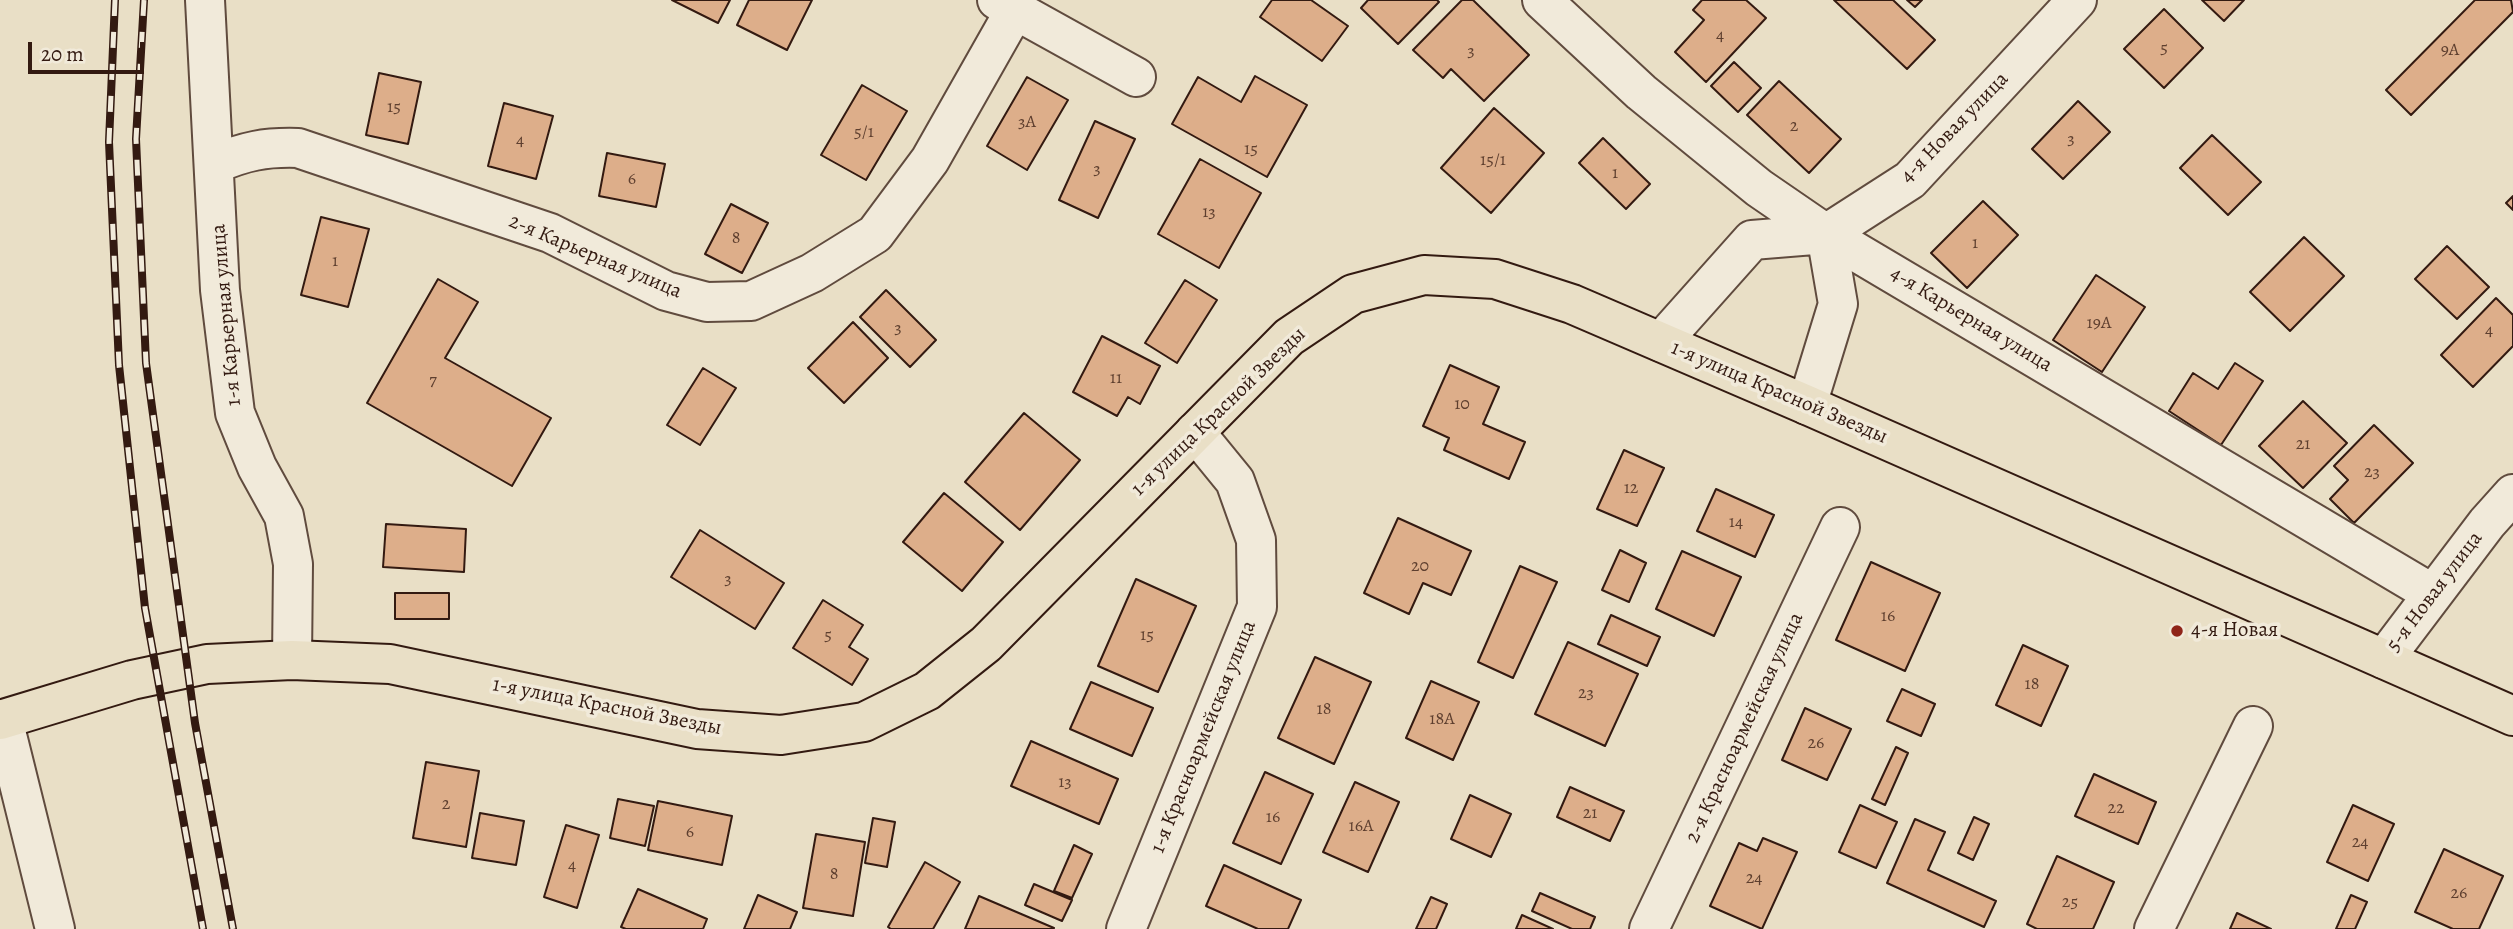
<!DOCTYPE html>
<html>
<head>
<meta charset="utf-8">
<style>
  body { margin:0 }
  #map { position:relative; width:2513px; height:929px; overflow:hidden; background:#e9dfc6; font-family:Alegreya,serif }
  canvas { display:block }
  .scale { position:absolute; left:28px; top:42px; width:116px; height:32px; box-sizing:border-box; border:4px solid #331a11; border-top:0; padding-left:9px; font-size:21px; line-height:24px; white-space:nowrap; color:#331a11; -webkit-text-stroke:5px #f1eada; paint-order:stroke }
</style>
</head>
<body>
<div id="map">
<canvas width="2513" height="929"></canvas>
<div class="scale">20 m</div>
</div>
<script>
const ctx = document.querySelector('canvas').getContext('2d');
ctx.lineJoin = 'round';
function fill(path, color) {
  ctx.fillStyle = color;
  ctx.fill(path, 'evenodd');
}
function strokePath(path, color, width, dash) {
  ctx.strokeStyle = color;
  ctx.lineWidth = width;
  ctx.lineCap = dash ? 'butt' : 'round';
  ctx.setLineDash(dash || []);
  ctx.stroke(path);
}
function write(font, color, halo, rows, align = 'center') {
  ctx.font = font + ' Alegreya,serif';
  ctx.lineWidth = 7;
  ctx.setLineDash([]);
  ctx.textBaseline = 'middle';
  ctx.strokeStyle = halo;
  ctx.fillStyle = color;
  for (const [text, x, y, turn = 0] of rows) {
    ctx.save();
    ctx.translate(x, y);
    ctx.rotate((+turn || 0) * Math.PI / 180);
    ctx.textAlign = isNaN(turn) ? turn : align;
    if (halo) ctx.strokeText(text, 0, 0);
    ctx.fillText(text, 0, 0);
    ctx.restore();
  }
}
const building = new Path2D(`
  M 672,0 L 730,0 L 718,23 Z
  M 749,0 L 812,0 L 787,50 L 737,25 Z
  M 1272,0 L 1311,0 L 1348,26 L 1322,61 L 1260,17 Z
  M 1368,0 L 1437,0 L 1439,2 L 1398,44 L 1361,8 Z
  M 1462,0 L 1473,0 L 1529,55 L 1484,101 L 1451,69 L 1443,78 L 1413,50 Z
  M 1702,0 L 1746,0 L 1766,18 L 1706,82 L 1675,52 L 1704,20 L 1693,10 Z
  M 1834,0 L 1893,0 L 1935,40 L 1907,69 Z
  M 1907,0 L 1922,0 L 1915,7 Z
  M 2202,0 L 2244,0 L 2224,21 Z
  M 2475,0 L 2511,0 L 2513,12 L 2411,115 L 2386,90 Z
  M 2164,9 L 2203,48 L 2164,88 L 2124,49 Z
  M 1734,62 L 1761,88 L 1738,112 L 1711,86 Z
  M 379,73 L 421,82 L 408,144 L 366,135 Z
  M 1255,76 L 1307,105 L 1267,177 L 1172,124 L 1198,77 L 1241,102 Z
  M 1027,77 L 1068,100 L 1027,170 L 987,146 Z
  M 1779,81 L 1841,139 L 1809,173 L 1747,115 Z
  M 862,85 L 907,111 L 866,180 L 821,155 Z
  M 2078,101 L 2110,132 L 2063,179 L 2032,149 Z
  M 504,103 L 553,116 L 536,179 L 488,166 Z
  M 1494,108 L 1544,153 L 1491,213 L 1441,168 Z
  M 1095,121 L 1135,139 L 1098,218 L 1059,200 Z
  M 2212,135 L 2261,182 L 2228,215 L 2180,168 Z
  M 1603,138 L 1650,184 L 1626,209 L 1579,163 Z
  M 607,153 L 665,164 L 656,207 L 599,196 Z
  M 1200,159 L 1261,193 L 1219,268 L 1158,234 Z
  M 2513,196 L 2513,210 L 2506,203 Z
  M 1983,201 L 2018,235 L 1967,288 L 1931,253 Z
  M 731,204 L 768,223 L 742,273 L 705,254 Z
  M 321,217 L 369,229 L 348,307 L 301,295 Z
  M 2304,237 L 2344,276 L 2290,331 L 2250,292 Z
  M 2447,246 L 2489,287 L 2457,319 L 2415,279 Z
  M 2096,275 L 2145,307 L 2102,372 L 2053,340 Z
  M 438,279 L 478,302 L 445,358 L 551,418 L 512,486 L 367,403 Z
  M 1185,280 L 1217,300 L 1177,363 L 1145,343 Z
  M 886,290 L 936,340 L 910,367 L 860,317 Z
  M 2496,298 L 2513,315 L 2513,346 L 2473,387 L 2441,355 Z
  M 853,322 L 888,358 L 844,403 L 808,368 Z
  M 1102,336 L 1160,366 L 1140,404 L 1128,397 L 1117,416 L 1073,392 Z
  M 2235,363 L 2263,381 L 2221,445 L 2169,411 L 2193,373 L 2218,389 Z
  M 1450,365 L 1499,387 L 1483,424 L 1525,442 L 1509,479 L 1444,450 L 1449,438 L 1423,426 Z
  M 703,368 L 736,388 L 700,445 L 667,425 Z
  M 2303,401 L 2347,443 L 2303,488 L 2259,446 Z
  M 1024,413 L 1080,460 L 1020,530 L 965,482 Z
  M 2374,425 L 2413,463 L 2354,523 L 2330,499 L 2348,480 L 2334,466 Z
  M 1624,450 L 1664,468 L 1637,526 L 1597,509 Z
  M 1716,489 L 1774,515 L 1755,557 L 1697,531 Z
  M 944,493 L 1003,542 L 962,591 L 903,542 Z
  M 1398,518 L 1471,551 L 1451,595 L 1423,583 L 1409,614 L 1364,593 Z
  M 386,524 L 466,529 L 464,572 L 383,567 Z
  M 700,530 L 784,583 L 755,629 L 671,577 Z
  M 1620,550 L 1646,563 L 1629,602 L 1602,590 Z
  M 1682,551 L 1741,577 L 1714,636 L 1656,609 Z
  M 1871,562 L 1940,593 L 1905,671 L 1836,640 Z
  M 1520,566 L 1557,582 L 1513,678 L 1478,662 Z
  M 1136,579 L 1196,606 L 1158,692 L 1098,666 Z
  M 395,593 L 449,593 L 449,619 L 395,619 Z
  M 823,600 L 863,625 L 849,647 L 868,659 L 852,685 L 793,648 Z
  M 1611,615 L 1660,637 L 1647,666 L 1598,644 Z
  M 1568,642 L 1638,674 L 1605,746 L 1535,714 Z
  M 2023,645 L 2068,666 L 2041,726 L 1996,705 Z
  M 1315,657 L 1371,682 L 1334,764 L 1278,738 Z
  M 1431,681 L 1479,702 L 1453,760 L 1406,738 Z
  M 1091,682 L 1153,708 L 1132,756 L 1070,729 Z
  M 1902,689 L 1935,704 L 1921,736 L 1887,721 Z
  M 1805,708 L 1851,729 L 1827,780 L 1782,760 Z
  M 1031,741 L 1118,779 L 1099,824 L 1011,786 Z
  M 1896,747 L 1908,753 L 1885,805 L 1872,799 Z
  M 426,762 L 479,771 L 466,847 L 413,838 Z
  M 1265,772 L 1313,794 L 1281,864 L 1233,843 Z
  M 2094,774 L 2156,802 L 2138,844 L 2075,816 Z
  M 1355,782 L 1399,802 L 1368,872 L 1323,852 Z
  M 1570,787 L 1624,811 L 1610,841 L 1557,817 Z
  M 1470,795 L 1511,814 L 1491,857 L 1451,839 Z
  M 618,799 L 654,806 L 645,846 L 610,838 Z
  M 658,801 L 732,816 L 722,865 L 648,850 Z
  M 1860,805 L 1897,822 L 1876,868 L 1839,852 Z
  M 2353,805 L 2394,824 L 2368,881 L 2327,862 Z
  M 480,813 L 524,821 L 516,865 L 472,858 Z
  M 1974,817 L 1989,824 L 1973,860 L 1958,853 Z
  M 873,818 L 895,822 L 887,867 L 865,863 Z
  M 1915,819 L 1945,832 L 1928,870 L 1996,901 L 1984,927 L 1887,883 Z
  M 566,825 L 599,835 L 577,908 L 544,897 Z
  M 816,834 L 865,842 L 853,916 L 803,908 Z
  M 1763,838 L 1797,852 L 1762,929 L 1710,906 L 1739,843 L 1757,851 Z
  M 1074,845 L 1092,854 L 1072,898 L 1054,891 Z
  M 2444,849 L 2503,876 L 2479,929 L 2453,929 L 2415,912 Z
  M 2057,856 L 2114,882 L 2093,929 L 2037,929 L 2027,924 Z
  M 925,862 L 960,882 L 933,929 L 891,929 L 888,927 Z
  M 1224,865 L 1301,900 L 1288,929 L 1258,929 L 1206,906 Z
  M 1034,884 L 1072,900 L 1062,921 L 1025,905 Z
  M 638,889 L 707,919 L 703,929 L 626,929 L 621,927 Z
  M 1540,893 L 1595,917 L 1590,929 L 1572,929 L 1532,911 Z
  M 758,895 L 797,912 L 790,929 L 744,929 Z
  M 2351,895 L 2367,902 L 2355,929 L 2336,929 Z
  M 979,896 L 1054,928 L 1053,929 L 965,929 Z
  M 1431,897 L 1447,904 L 1436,929 L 1416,929 Z
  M 2237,913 L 2271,929 L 2230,929 Z
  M 1522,915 L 1553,929 L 1516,929 Z`);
fill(building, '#ddae8a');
strokePath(building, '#331a11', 2);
const minor = new Path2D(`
  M 205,0 L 220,290 L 235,413 L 257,467 L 284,516 L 293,564 L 292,660
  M 997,0 L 1136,77
  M 1542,0 L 1641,92 L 1759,188 L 1826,234 L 2433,594
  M 215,164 C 245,151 265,147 298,148 L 550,233 L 666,291 L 707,302 L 751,301 L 812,273 L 875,234 L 930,160 L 1015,10
  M 1661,342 L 1752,240 L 1826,234
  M 1807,405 L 1838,304 L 1826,234 L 1910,180 L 2077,0
  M 2384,659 L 2487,523 L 2513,494
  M 3,719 L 55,929
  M 1126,929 L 1257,607 L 1256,540 L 1235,481 L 1195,432
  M 1649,929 L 1840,527
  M 2154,929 L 2253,726`);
const major = new Path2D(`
  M 0,720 L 132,680 L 207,664 L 292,660 L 390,664 L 697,729 L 781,735 L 864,722 L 927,691 L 986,644 L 1289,337 L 1353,294 L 1424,275 L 1495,279 L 1572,304 L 1807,405 L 2513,716`);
strokePath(minor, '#604b3e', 42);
strokePath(major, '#331a11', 42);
strokePath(minor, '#f1eada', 38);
strokePath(major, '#e9dfc6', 38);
const rail = new Path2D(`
  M 115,0 L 109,142 L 119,365 L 145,608 L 203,929
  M 144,0 L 136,139 L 146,363 L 195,723 L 233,929`);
strokePath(rail, '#331a11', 8);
strokePath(rail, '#f1eada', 5, [16]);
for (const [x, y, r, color] of [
  [2177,631,7,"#8f2418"]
]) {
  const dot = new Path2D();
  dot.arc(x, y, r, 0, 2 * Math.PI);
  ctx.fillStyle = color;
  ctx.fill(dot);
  strokePath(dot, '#f1eada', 2.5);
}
write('18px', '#5e3f2f', null, [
  ["4",1720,36],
  ["5",2164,49],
  ["9А",2450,51],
  ["3",1471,52],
  ["15",394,108],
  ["3А",1027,123],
  ["2",1794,127],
  ["5/1",864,133],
  ["3",2071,140],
  ["4",520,141],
  ["15",1251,150],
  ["15/1",1493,161],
  ["3",1097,170],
  ["1",1615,174],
  ["6",632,180],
  ["13",1209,213],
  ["8",736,239],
  ["1",1975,244],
  ["1",335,262],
  ["19А",2099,324],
  ["3",898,329],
  ["4",2489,331],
  ["11",1116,379],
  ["7",433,381],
  ["10",1462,405],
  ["21",2303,445],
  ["23",2372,473],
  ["12",1631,489],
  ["14",1736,523],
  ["20",1420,567],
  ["3",728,580],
  ["16",1888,617],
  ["5",828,636],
  ["15",1147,636],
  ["18",2032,685],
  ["23",1586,694],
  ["18",1324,710],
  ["18А",1442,720],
  ["26",1816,744],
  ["13",1065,783],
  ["2",446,805],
  ["22",2116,809],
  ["21",1590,814],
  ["16",1273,818],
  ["16А",1361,827],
  ["6",690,833],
  ["24",2360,843],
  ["4",572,866],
  ["8",834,875],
  ["24",1754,879],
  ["26",2459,894],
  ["25",2070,903]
]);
write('21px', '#331a11', '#f1eada', [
  ["4-я Новая улица",1955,128,-46],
  ["2-я Карьерная улица",595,257,23],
  ["1-я Карьерная улица",227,315,-95],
  ["4-я Карьерная улица",1971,320,31],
  ["1-я улица Красной Звезды",1779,393,23],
  ["1-я улица Красной Звезды",1219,412,-44],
  ["5-я Новая улица",2435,592,-53],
  ["1-я улица Красной Звезды",607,707,11],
  ["2-я Красноармейская улица",1745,728,-65],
  ["1-я Красноармейская улица",1204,737,-68]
]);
write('21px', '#331a11', '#f1eada', [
  ["4-я Новая",2191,631]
], 'left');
</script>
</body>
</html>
